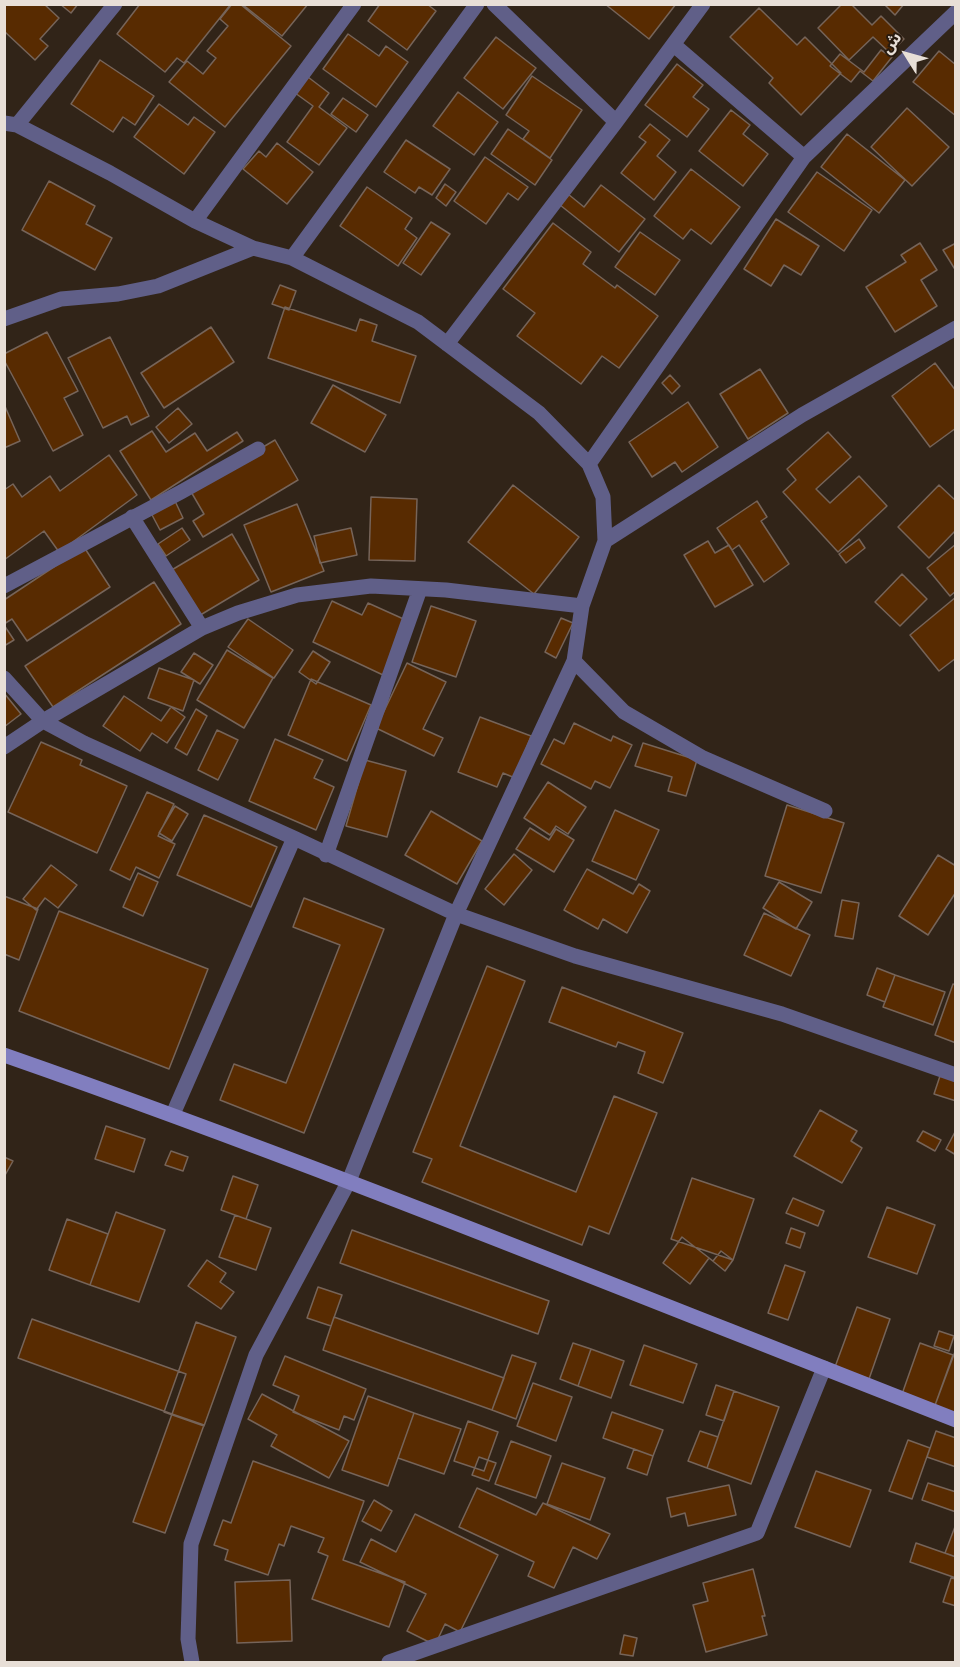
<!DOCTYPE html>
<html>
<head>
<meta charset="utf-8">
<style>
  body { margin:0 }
  #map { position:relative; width:960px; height:1667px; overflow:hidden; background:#312418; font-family:"Space Grotesk","Noto Sans Arabic",sans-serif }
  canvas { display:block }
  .frame { position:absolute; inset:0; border:6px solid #e8dfd7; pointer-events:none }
  .north { position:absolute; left:876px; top:24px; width:60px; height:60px; -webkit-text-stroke:4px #271a0f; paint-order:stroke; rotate:307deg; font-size:16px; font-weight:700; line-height:24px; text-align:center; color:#e8dfd7 }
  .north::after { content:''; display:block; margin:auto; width:21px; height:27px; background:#e8dfd7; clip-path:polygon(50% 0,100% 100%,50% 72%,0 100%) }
</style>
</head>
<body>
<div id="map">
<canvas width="960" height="1667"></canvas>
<div class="frame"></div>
<div class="north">ش</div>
</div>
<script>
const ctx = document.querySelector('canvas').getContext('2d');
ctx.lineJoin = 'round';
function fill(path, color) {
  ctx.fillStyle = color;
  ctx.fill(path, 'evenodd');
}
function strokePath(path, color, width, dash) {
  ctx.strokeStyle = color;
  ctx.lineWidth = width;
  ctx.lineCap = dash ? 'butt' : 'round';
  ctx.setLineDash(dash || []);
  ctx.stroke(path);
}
const building = new Path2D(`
  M 4,4 L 44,4 L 59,18 L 40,39 L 48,46 L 35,60 L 4,31 Z
  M 60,4 L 78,4 L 71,13 Z
  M 140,4 L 231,4 L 184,63 L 177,58 L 165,72 L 117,34 Z
  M 232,4 L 240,4 L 291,46 L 225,127 L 169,82 L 187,61 L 203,74 L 216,58 L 207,51 L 228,26 L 220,19 Z
  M 242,4 L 308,4 L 282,36 Z
  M 380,4 L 427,4 L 436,11 L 407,50 L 368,21 Z
  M 605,4 L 676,4 L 649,39 Z
  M 842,4 L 851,4 L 872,25 L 881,16 L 904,39 L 890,53 L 873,37 L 849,60 L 818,28 Z
  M 884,4 L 904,4 L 895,15 Z
  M 759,8 L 797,45 L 805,37 L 841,73 L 801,115 L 769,83 L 773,78 L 730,37 Z
  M 348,34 L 379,56 L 386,46 L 408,62 L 376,107 L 323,69 Z
  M 496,37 L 536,68 L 503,109 L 464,78 Z
  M 881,50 L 892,57 L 873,81 L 860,71 L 851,82 L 830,66 L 840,54 L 864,72 Z
  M 939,51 L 956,65 L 956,116 L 913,82 Z
  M 100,60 L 154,96 L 135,125 L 123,117 L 113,132 L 71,104 Z
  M 677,64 L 703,85 L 693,97 L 709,109 L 687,137 L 645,105 Z
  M 304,74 L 329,93 L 319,107 L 347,128 L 319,165 L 287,142 L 313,106 L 291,90 Z
  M 532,76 L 582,110 L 550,158 L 523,139 L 529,131 L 506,115 Z
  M 458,92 L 498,122 L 474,155 L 433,126 Z
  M 343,98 L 368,115 L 356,132 L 331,114 Z
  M 159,104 L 188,125 L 194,117 L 215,132 L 184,174 L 134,137 Z
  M 907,108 L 949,147 L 912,186 L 871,147 Z
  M 731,110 L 750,125 L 743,134 L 768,154 L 743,186 L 699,151 Z
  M 650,124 L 670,140 L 657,156 L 676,172 L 654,200 L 621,173 L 646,142 L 639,137 Z
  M 508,129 L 552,160 L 535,185 L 491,154 Z
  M 847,134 L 905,180 L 879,213 L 821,167 Z
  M 406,140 L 450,169 L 432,195 L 419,187 L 415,193 L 384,172 Z
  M 277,143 L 313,172 L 287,204 L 243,169 L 259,151 L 266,157 Z
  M 485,157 L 528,187 L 518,200 L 508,193 L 486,224 L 454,201 Z
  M 691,169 L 740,207 L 711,244 L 691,229 L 683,239 L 654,216 Z
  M 817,172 L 872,210 L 844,251 L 788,212 Z
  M 49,181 L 95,206 L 86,224 L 112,238 L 95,270 L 22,230 Z
  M 445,184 L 456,192 L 446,206 L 436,198 Z
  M 601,185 L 645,219 L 619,252 L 560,205 L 568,194 L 584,207 Z
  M 367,187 L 412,218 L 405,229 L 417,238 L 398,266 L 340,226 Z
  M 776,219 L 819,246 L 801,275 L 784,265 L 771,286 L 744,269 Z
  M 431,222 L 450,234 L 421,275 L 403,263 Z
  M 553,223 L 591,252 L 583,264 L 615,288 L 617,285 L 658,316 L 619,368 L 602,356 L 581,384 L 517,336 L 535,313 L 503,289 Z
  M 640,232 L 680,260 L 655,295 L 615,267 Z
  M 920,243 L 937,270 L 921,280 L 937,306 L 895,332 L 866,287 L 906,262 L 901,255 Z
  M 956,243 L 956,271 L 943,250 Z
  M 280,285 L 296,291 L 289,310 L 272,304 Z
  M 285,307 L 356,331 L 360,319 L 377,325 L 372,341 L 416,356 L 400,403 L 268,358 Z
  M 211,327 L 234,362 L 164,408 L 141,373 Z
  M 47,332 L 78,391 L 64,398 L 83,435 L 53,451 L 4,360 L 4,354 Z
  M 110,337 L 149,416 L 131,425 L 127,416 L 103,428 L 68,358 Z
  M 935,363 L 956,391 L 956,428 L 930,447 L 892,396 Z
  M 760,369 L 788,413 L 748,439 L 720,394 Z
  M 670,375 L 680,386 L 672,394 L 662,383 Z
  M 333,385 L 386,415 L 365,452 L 311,423 Z
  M 688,402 L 718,447 L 682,472 L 675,462 L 652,477 L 629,442 Z
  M 4,404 L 20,441 L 4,448 Z
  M 178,408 L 192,424 L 169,443 L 156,427 Z
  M 152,431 L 166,452 L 195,433 L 207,451 L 237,432 L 243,441 L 151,500 L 120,451 Z
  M 828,432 L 851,457 L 816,489 L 830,503 L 859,476 L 887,506 L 838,552 L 783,492 L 796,480 L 787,469 Z
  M 275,440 L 298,480 L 203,537 L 193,521 L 204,514 L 190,490 Z
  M 109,455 L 137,495 L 59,552 L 44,531 L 4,560 L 4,490 L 13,484 L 22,497 L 50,476 L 60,491 Z
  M 513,485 L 579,537 L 534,594 L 468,542 Z
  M 939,485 L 956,501 L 956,530 L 929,558 L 898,527 Z
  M 371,497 L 417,499 L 415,561 L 369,560 Z
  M 175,501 L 183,518 L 160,530 L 151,513 Z
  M 757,501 L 767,517 L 761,521 L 789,564 L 764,582 L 739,545 L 732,550 L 717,528 Z
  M 297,504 L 324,571 L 271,592 L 244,525 Z
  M 182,528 L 190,540 L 166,556 L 158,544 Z
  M 351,528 L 357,555 L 320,563 L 314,536 Z
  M 232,534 L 259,580 L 197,617 L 170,571 Z
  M 859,539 L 865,548 L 846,563 L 839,554 Z
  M 708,541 L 715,553 L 729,545 L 753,585 L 715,607 L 684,555 Z
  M 956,544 L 956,591 L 950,596 L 927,568 Z
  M 84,547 L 110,587 L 27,641 L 12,619 L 4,624 L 4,600 Z
  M 902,574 L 927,599 L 900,626 L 875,602 Z
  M 154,582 L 181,624 L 53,707 L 25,666 Z
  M 956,597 L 956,658 L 939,671 L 910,635 Z
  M 332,601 L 362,615 L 368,603 L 408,621 L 383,675 L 313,642 Z
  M 431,606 L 476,621 L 456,677 L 412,662 Z
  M 561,618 L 573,623 L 556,658 L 545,652 Z
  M 248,619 L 293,650 L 274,678 L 228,647 Z
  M 4,625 L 14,640 L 4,646 Z
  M 227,650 L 273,678 L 244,728 L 197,700 Z
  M 313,651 L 330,662 L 316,684 L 299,672 Z
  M 194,653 L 213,665 L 200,684 L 181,672 Z
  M 407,663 L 446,682 L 423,729 L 443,738 L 434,756 L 376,728 Z
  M 159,668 L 194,680 L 183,711 L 148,698 Z
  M 311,679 L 371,705 L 347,761 L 288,735 Z
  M 4,693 L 21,714 L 4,727 Z
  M 124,696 L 161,721 L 171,707 L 185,717 L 167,743 L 152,733 L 140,751 L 103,726 Z
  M 196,709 L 207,716 L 187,755 L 175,748 Z
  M 480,717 L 531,736 L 515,778 L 503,773 L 497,787 L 458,772 Z
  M 574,723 L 611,741 L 613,736 L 632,745 L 610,788 L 595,781 L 591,789 L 541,764 L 554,739 L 564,744 Z
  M 217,730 L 238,740 L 218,780 L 198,770 Z
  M 275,739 L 323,760 L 314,778 L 334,787 L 316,830 L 249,801 Z
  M 41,742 L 82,760 L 80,765 L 127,786 L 97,853 L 8,812 Z
  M 643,743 L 697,760 L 686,796 L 668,791 L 672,777 L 635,766 Z
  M 365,760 L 406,771 L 387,837 L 346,826 Z
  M 548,782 L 586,807 L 568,834 L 556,826 L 550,835 L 524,818 Z
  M 147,792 L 174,804 L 158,836 L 175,844 L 159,878 L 136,867 L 130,880 L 110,870 Z
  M 787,805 L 844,823 L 821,893 L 765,876 Z
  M 175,806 L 188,814 L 172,841 L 159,833 Z
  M 615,810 L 659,830 L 636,880 L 592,861 Z
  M 431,811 L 482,841 L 457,884 L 405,855 Z
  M 204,815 L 277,847 L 251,907 L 177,875 Z
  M 530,828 L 549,840 L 556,829 L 574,840 L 554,872 L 516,849 Z
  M 514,854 L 532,870 L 504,905 L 485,889 Z
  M 938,855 L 956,866 L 956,892 L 928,935 L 899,916 Z
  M 51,865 L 77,885 L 58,908 L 45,898 L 36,910 L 23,899 Z
  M 587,869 L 633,894 L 639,884 L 650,891 L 627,933 L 603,919 L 598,929 L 564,910 Z
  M 138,873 L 158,882 L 143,916 L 123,907 Z
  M 779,882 L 812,902 L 796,929 L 763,908 Z
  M 4,896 L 38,909 L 19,960 L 4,954 Z
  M 304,898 L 384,929 L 304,1133 L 220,1100 L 234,1064 L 286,1083 L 340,945 L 293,927 Z
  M 842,900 L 859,903 L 853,939 L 835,936 Z
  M 59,911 L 208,969 L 169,1069 L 19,1011 Z
  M 764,913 L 810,935 L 791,976 L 744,955 Z
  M 487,966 L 525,981 L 460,1146 L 576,1192 L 614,1096 L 657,1113 L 609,1234 L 589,1226 L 582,1245 L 422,1182 L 432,1159 L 413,1152 Z
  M 877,968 L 895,975 L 885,1002 L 867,995 Z
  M 895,975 L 945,992 L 933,1025 L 883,1007 Z
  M 953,984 L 956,985 L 956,1043 L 935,1035 Z
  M 562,987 L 683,1033 L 663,1083 L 638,1073 L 645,1052 L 618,1042 L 616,1047 L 549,1022 Z
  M 941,1073 L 956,1078 L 956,1101 L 934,1094 Z
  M 820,1110 L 857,1131 L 851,1141 L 862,1148 L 842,1183 L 794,1156 Z
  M 106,1126 L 145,1139 L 134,1172 L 95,1159 Z
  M 956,1130 L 956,1155 L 946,1149 Z
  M 923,1131 L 941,1140 L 935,1151 L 917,1141 Z
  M 171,1151 L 188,1157 L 183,1171 L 165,1165 Z
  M 4,1157 L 13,1161 L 4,1177 Z
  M 233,1176 L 258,1185 L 246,1219 L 221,1210 Z
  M 692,1178 L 754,1199 L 733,1260 L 671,1239 Z
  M 793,1198 L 824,1211 L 818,1226 L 786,1213 Z
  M 887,1207 L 935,1225 L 917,1274 L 868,1257 Z
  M 116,1212 L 165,1230 L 139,1302 L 90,1285 Z
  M 235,1215 L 271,1228 L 256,1270 L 219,1257 Z
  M 67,1219 L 108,1234 L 90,1285 L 49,1270 Z
  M 791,1228 L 805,1233 L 800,1248 L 786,1243 Z
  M 352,1230 L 549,1301 L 538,1334 L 340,1263 Z
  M 682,1237 L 713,1261 L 721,1251 L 733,1260 L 725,1271 L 709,1258 L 690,1284 L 663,1263 Z
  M 207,1260 L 226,1273 L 220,1282 L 234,1292 L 221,1309 L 188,1286 Z
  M 785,1265 L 805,1272 L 788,1320 L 768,1313 Z
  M 318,1287 L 342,1295 L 331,1326 L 307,1318 Z
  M 857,1307 L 890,1319 L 869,1379 L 835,1367 Z
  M 334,1317 L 504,1378 L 492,1410 L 323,1350 Z
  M 32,1319 L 186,1374 L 172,1414 L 18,1358 Z
  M 196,1322 L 236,1337 L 204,1426 L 164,1412 Z
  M 939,1331 L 954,1336 L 949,1351 L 934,1346 Z
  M 573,1343 L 591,1349 L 578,1386 L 560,1379 Z
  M 920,1343 L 953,1355 L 934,1408 L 901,1397 Z
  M 644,1345 L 697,1364 L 683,1403 L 630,1385 Z
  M 591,1349 L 624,1361 L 611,1398 L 578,1386 Z
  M 956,1349 L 956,1416 L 934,1408 Z
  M 512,1355 L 536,1363 L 516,1419 L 492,1410 Z
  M 285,1356 L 366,1389 L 354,1420 L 344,1416 L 339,1430 L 293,1412 L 299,1396 L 273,1385 Z
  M 533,1383 L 572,1397 L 556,1441 L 517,1426 Z
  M 716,1385 L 734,1391 L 724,1421 L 706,1415 Z
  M 734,1391 L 779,1407 L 751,1484 L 707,1468 Z
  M 262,1394 L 349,1441 L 329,1478 L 271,1446 L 277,1435 L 248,1419 Z
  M 368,1396 L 414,1413 L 388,1486 L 342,1470 Z
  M 612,1412 L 663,1430 L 653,1456 L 603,1438 Z
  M 414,1413 L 461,1429 L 444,1474 L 398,1458 Z
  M 172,1414 L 204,1425 L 165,1533 L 133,1522 Z
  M 468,1421 L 498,1432 L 484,1471 L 454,1461 Z
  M 700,1431 L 718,1437 L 707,1468 L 688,1461 Z
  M 936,1431 L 956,1438 L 956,1467 L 927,1457 Z
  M 908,1440 L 930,1448 L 912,1499 L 889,1491 Z
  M 511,1441 L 551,1456 L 536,1498 L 495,1484 Z
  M 634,1449 L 653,1456 L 647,1475 L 627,1468 Z
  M 479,1457 L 496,1463 L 489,1481 L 472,1475 Z
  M 253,1461 L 364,1501 L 343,1560 L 405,1582 L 389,1627 L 312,1599 L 328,1556 L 318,1552 L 324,1538 L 291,1526 L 284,1546 L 279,1544 L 268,1575 L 225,1560 L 228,1550 L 214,1545 L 223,1520 L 231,1523 Z
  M 562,1463 L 605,1478 L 590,1520 L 547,1504 Z
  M 816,1471 L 871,1490 L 850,1547 L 795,1527 Z
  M 928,1483 L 956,1492 L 956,1512 L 922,1500 Z
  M 729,1485 L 736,1515 L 688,1526 L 685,1513 L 671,1517 L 667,1498 Z
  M 477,1488 L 536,1515 L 543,1503 L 610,1534 L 597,1559 L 573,1547 L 554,1588 L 528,1576 L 534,1562 L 459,1527 Z
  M 374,1500 L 392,1511 L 381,1531 L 362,1521 Z
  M 415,1514 L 498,1555 L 460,1632 L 445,1624 L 435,1645 L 407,1631 L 426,1594 L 360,1562 L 371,1539 L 396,1552 Z
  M 956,1524 L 956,1557 L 945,1553 Z
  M 916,1543 L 956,1557 L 956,1578 L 910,1562 Z
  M 753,1569 L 765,1616 L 762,1616 L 767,1635 L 706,1652 L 693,1605 L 708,1601 L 703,1583 Z
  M 951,1578 L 956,1579 L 956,1606 L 943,1602 Z
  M 290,1580 L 292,1641 L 237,1643 L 235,1582 Z
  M 624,1635 L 637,1638 L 633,1656 L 620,1654 Z`);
fill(building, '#582b01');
strokePath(building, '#766459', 1.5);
strokePath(new Path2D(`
  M 494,4 L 616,122
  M 674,45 L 804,157
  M 4,123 L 17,125 L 110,173 L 195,221 L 253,248 L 292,258 L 418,322 L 539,413 L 589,464 L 603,497 L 605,541 L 582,606 L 574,661 L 456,914 L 349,1181 L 256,1355 L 191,1544 L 188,1639 L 192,1662
  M 17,125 L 115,4
  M 195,221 L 354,4
  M 292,258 L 477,4
  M 4,319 L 61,299 L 118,294 L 158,286 L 253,248
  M 447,344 L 616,122 L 703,4
  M 589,464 L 804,157 L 956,12
  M 132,517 L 202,628
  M 605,541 L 802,415 L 956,328
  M 4,586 L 181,492 L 258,449
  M 574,661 L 624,712 L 703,758 L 825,811
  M 4,678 L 43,721 L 84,743 L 294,838 L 456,914 L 575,956 L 782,1014 L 956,1075
  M 4,747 L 43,721 L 202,628 L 238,613 L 297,595 L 371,586 L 446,590 L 582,606
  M 326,855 L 420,589
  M 173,1114 L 294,838
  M 389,1662 L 757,1533 L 824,1368`), '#605f88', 15);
strokePath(new Path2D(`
  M 4,1055 C 325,1167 639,1296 956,1420`), '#817ebf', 15);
</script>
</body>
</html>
